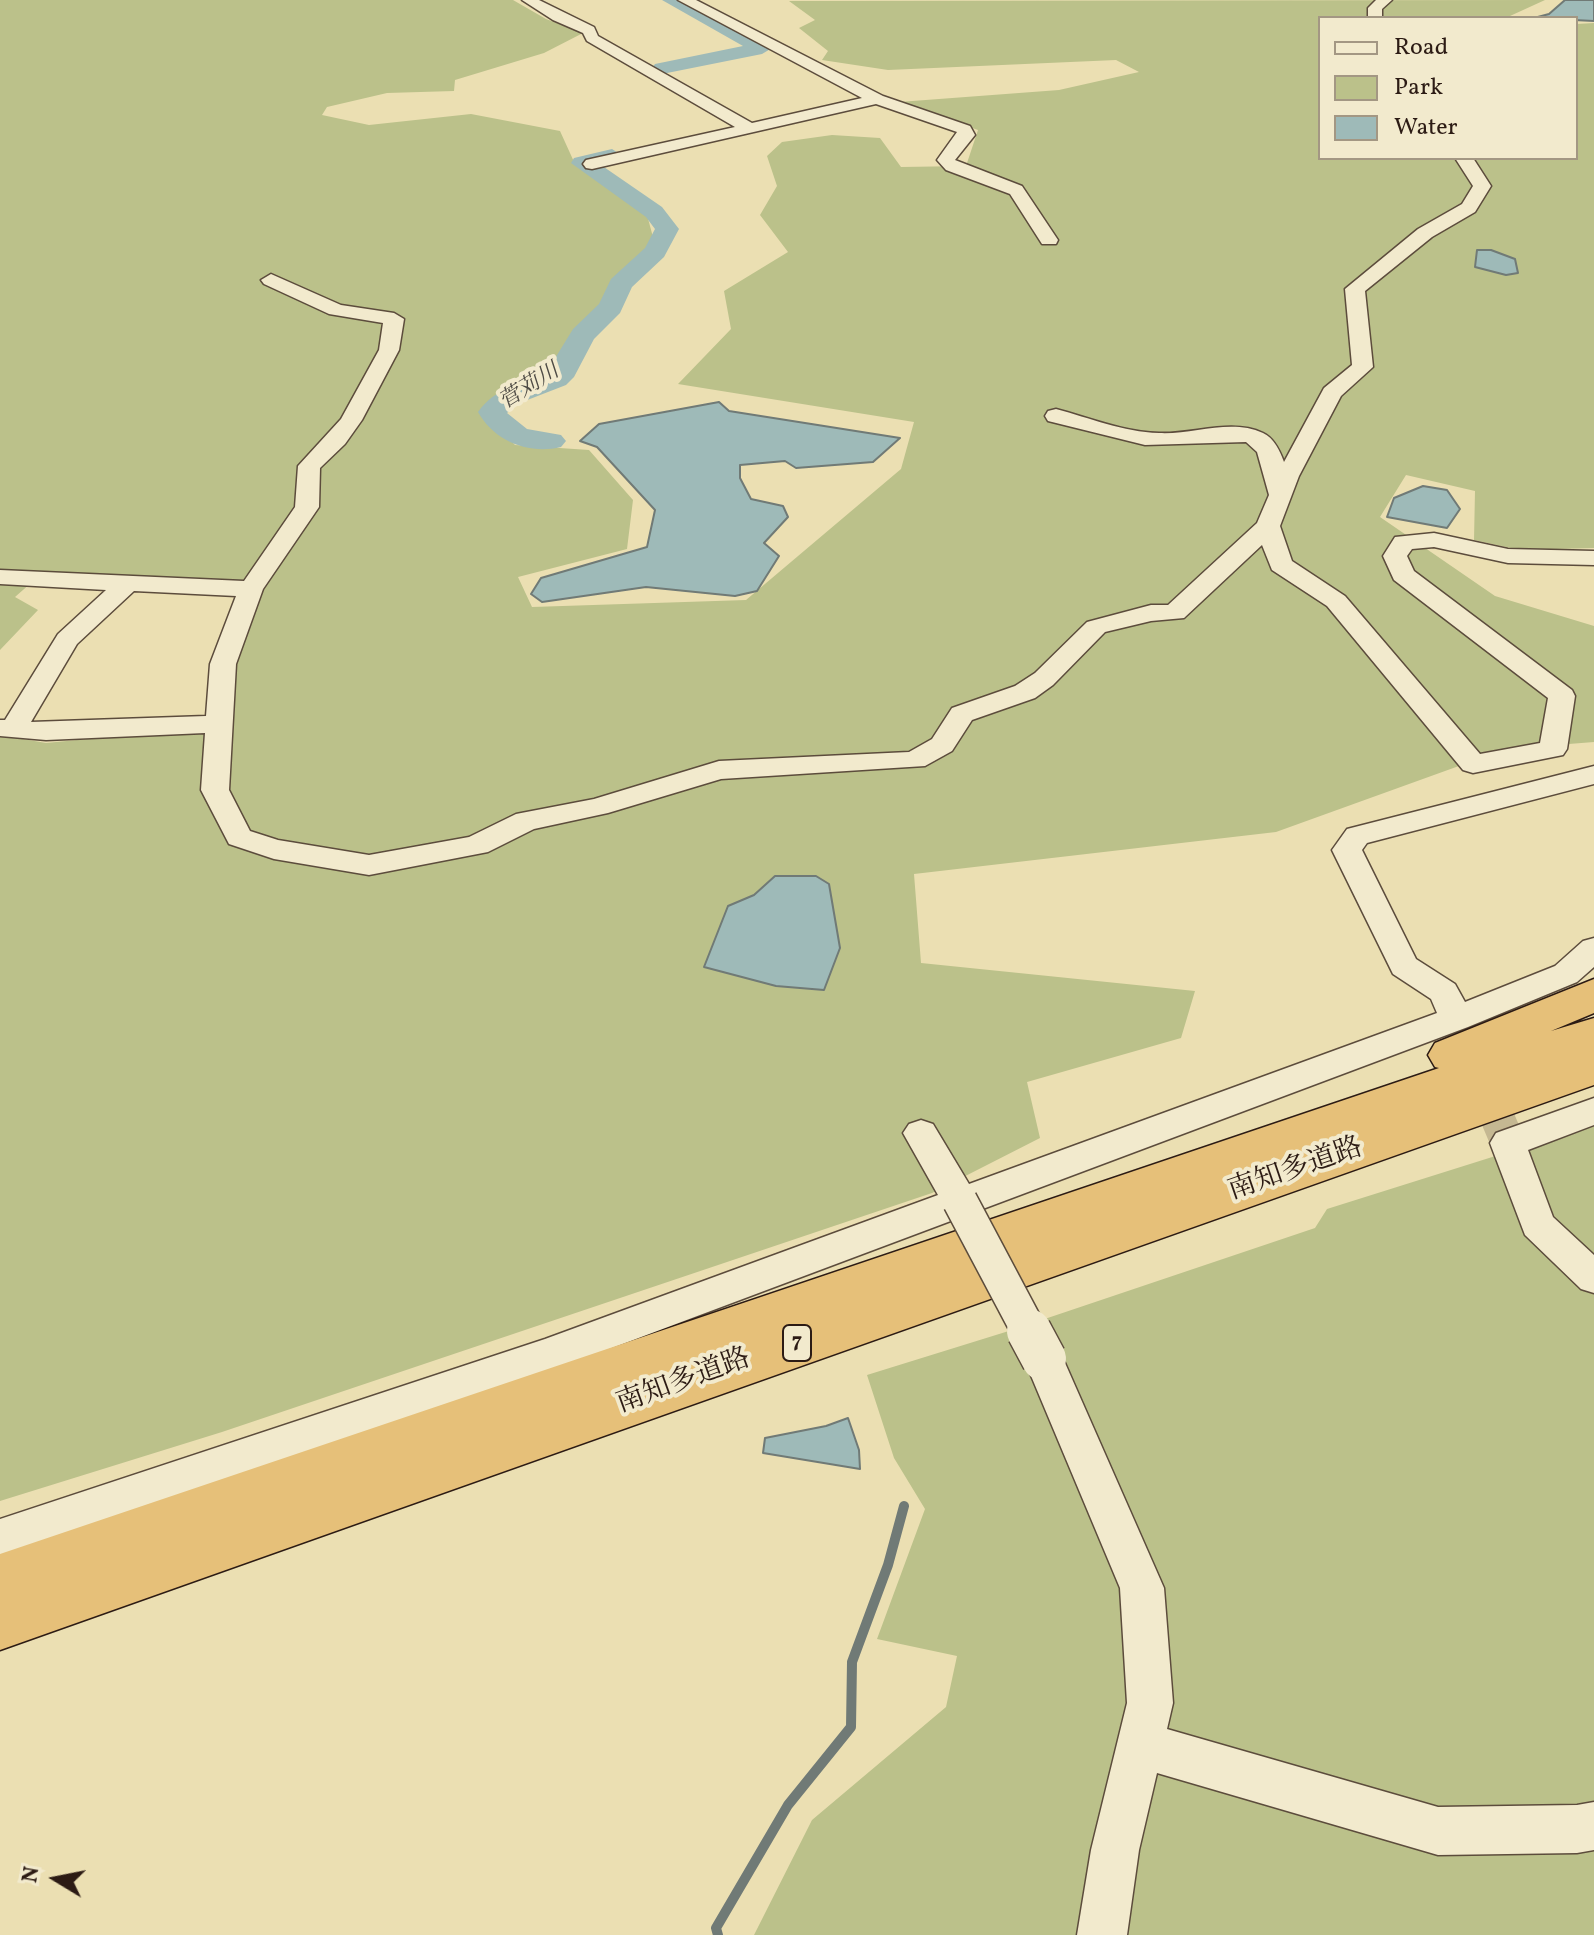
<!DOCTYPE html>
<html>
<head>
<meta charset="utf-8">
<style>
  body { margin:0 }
  #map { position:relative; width:1594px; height:1935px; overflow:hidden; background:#ebdfb2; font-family:Vollkorn,serif }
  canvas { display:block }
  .legend { position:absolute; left:1318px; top:16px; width:260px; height:144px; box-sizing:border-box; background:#f2eacd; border:2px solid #a39783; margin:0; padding:10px 14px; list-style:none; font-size:24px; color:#2c1b14 }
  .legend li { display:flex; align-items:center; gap:16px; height:40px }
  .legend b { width:40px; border:2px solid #a39783 }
  .north { position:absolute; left:16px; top:1839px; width:80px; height:80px; -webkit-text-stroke:6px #f2eacd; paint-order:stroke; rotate:280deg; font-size:22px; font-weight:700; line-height:32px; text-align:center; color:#2c1b14 }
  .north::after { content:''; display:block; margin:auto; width:28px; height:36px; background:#2c1b14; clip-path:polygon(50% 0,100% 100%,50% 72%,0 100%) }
</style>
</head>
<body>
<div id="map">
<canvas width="1594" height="1935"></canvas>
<ul class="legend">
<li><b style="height:10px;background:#f2eacd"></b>Road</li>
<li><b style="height:22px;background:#bbc18a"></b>Park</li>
<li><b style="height:22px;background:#9ebab8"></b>Water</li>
</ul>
<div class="north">N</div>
</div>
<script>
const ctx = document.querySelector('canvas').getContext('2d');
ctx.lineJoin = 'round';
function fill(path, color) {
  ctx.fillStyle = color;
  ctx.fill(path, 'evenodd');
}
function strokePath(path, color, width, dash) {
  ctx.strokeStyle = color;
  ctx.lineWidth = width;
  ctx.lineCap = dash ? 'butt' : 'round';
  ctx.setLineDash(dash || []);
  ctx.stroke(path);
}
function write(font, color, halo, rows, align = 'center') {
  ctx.font = font + ' Vollkorn,"Noto Serif JP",serif';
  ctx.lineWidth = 8;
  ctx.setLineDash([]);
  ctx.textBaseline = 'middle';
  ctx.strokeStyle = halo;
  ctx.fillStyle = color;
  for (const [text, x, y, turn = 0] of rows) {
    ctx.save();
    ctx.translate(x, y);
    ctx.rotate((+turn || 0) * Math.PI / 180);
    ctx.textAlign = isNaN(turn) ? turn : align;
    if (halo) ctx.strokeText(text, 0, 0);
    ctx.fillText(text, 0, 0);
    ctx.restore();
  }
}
fill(new Path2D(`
  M 0,0 L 513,0 L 546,19 L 583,33 L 544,53 L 455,80 L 454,91 L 387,93 L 327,107 L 322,115 L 369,125 L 471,114 L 560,131 L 575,164 L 646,211 L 654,241 L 611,283 L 600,306 L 572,334 L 555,370 L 501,396 L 484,412 L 515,445 L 589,450 L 633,500 L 627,549 L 518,577 L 532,607 L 746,600 L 901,469 L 914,422 L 678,384 L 731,329 L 724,291 L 788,252 L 760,215 L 777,186 L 767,156 L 782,142 L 832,135 L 880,138 L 901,167 L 966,166 L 978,130 L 899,102 L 1059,90 L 1139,72 L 1116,60 L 888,70 L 822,60 L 828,51 L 799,28 L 815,20 L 789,1 L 1545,0 L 1510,16 L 1513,18 L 1320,18 L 1320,158 L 1576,158 L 1576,24 L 1594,23 L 1594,548 L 1520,550 L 1474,540 L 1475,491 L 1406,475 L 1380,517 L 1495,596 L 1594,626 L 1594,742 L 1506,749 L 1276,832 L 914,874 L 921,963 L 1195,991 L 1181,1038 L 1027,1082 L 1040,1138 L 932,1193 L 222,1432 L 0,1501 L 0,735 L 46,743 L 231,725 L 231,662 L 260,587 L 40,575 L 15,597 L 38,610 L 0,650 Z
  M 1594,1125 L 1594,1935 L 754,1935 L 812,1820 L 946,1707 L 957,1656 L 877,1639 L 925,1509 L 894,1458 L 867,1375 L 1012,1330 L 1315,1228 L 1327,1209 Z`), '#bbc18a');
const water = new Path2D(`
  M 1565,0 L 1594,0 L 1594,21 L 1534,18 L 1549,14 Z
  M 1477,250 L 1491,250 L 1515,259 L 1518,273 L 1506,275 L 1475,267 Z
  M 719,402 L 729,411 L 900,438 L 873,462 L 796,468 L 785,461 L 740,465 L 740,478 L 751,499 L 783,506 L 788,517 L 764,543 L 779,556 L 757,591 L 735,596 L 646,587 L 542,602 L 531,594 L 541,578 L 647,547 L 655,510 L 597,447 L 580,441 L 599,424 Z
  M 1423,486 L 1447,490 L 1460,509 L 1447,528 L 1387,517 L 1394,498 Z
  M 775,876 L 816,876 L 829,884 L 840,948 L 824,990 L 776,986 L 704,967 L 728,906 L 754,895 Z
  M 848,1418 L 859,1450 L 860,1469 L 763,1453 L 765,1438 L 826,1426 Z`);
fill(water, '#9ebab8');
strokePath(water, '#707a76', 2);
strokePath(new Path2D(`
  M 718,1935 L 716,1928 L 788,1805 L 851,1727 L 852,1662 L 888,1565 L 904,1506`), '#707a76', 10);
fill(new Path2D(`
  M 662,0 L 685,0 L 772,48 L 762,54 L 662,74 L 655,72 L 652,68 L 655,64 L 743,46 Z
  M 612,149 L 623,156 L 620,161 L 601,165 L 662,207 L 679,229 L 664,257 L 632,287 L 620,313 L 594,339 L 574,377 L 566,385 L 517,404 L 507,413 L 527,429 L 561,435 L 566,441 L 561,447 C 529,455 494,441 478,412 C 494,389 521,383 546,373 L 573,329 L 599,304 L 611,279 L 645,248 L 655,229 L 646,217 L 571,163 L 574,158 Z`), '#9ebab8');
strokePath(new Path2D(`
  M 1456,1019 L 1508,1143`), '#c5b892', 34, [34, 17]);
const minor = new Path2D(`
  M 522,0 L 539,0 L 594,27 L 598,36 L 752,123 L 862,98 L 678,0 L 696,0 L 883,96 L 970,126 L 975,135 L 955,160 L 1022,186 L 1058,240 L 1056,244 L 1042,244 L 1010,194 L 946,170 L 937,160 L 957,132 L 876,104 L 592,169 L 586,168 L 583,164 L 586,160 L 735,127 L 587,41 L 583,33 L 553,20 Z
  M 1376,0 L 1392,0 L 1382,9 L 1382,18 L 1368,18 L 1368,8 Z
  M 1455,158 L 1473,158 L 1491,186 L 1475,212 L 1432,237 L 1365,291 L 1373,367 L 1341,396 L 1299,476 L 1280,526 L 1292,561 L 1345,596 L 1480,754 L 1540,743 L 1548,698 L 1394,580 L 1383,556 L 1395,537 L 1434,533 L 1508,549 L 1594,551 L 1594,565 L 1508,563 L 1434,547 L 1412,549 L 1407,556 L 1414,571 L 1572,690 L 1575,696 L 1567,749 L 1563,755 L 1473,773 L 1463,770 L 1327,606 L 1272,570 L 1262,545 L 1184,618 L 1151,621 L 1105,632 L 1053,685 L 1035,698 L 972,720 L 952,751 L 925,766 L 721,779 L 608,813 L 534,829 L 488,852 L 369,875 L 274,859 L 229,844 L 201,790 L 205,733 L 46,740 L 0,736 L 0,720 L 5,720 L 58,634 L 106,590 L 0,584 L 0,570 L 244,581 L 295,507 L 298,466 L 341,419 L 379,350 L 383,323 L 329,314 L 264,284 L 261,280 L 271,274 L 341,305 L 394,313 L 404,319 L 399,350 L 362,420 L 345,444 L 320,468 L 319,507 L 263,589 L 236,664 L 229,790 L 250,831 L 278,840 L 369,855 L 469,837 L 516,814 L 594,799 L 719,761 L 909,752 L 932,739 L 952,708 L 1015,686 L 1035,673 L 1087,622 L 1151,605 L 1168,605 L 1257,523 L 1269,495 L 1257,452 L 1246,442 L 1145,445 L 1048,421 L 1045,416 L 1048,411 L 1056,409 C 1090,418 1123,432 1159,433 C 1192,435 1231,418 1263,433 C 1274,438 1280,451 1284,462 L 1324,388 L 1352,365 L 1345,289 L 1418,229 L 1462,204 L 1473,186 ZM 134,591 L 236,596 L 210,664 L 206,716 L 31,722 L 77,644 Z
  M 1594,766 L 1594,784 L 1367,843 L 1362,850 L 1416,959 L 1455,984 L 1465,1002 L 1555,966 L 1583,941 L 1594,938 L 1594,967 L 1577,982 L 1468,1027 L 564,1366 L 0,1559 L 0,1519 L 545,1339 L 938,1195 L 903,1133 L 909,1124 L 921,1120 L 933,1124 L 969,1184 L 1437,1013 L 1431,999 L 1393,974 L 1332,850 L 1347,829 Z
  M 1594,1098 L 1594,1125 L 1528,1150 L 1553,1217 L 1594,1255 L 1594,1293 L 1581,1289 L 1525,1235 L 1490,1143 L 1496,1133 Z
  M 1044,1342 L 1058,1347 L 1164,1588 L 1173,1703 L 1167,1729 L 1438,1807 L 1577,1805 L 1594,1802 L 1594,1850 L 1577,1853 L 1438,1855 L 1157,1773 L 1139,1850 L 1127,1935 L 1077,1935 L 1091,1850 L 1127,1703 L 1120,1588 L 1024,1359 L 1030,1347 Z`);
const highway = new Path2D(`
  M 1594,979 L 1594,1013 L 1551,1031 L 1594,1018 L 1594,1085 L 0,1650 L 0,1554 L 1439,1068 L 1435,1067 L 1428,1055 L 1435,1043 Z`);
strokePath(minor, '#5c4c3c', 3);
strokePath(highway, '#2c1b14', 3);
fill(minor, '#f2eacd');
fill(highway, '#e6c079');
const minorBridgeFar1 = new Path2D(`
  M 960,1201 L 1030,1333`);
const minorBridge = new Path2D(`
  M 1029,1331 L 1044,1359`);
strokePath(minorBridgeFar1, '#5c4c3c', 37, []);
strokePath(minorBridge, '#5c4c3c', 47, []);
strokePath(minorBridgeFar1, '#f2eacd', 34);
strokePath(minorBridge, '#f2eacd', 44);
write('italic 22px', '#4e4b45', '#f2eacd', [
  ["菅苅川",530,388,-32]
]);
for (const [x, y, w] of [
  [797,1343,28]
]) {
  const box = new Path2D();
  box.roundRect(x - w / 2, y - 18, w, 36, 6);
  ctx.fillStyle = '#f2eacd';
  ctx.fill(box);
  strokePath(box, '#2c1b14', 2);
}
write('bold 22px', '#2c1b14', null, [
  ["7",797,1343]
]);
write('28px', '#2c1b14', '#f2eacd', [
  ["南知多道路",1296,1171,-19],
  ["南知多道路",684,1383,-20]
]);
</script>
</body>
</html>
